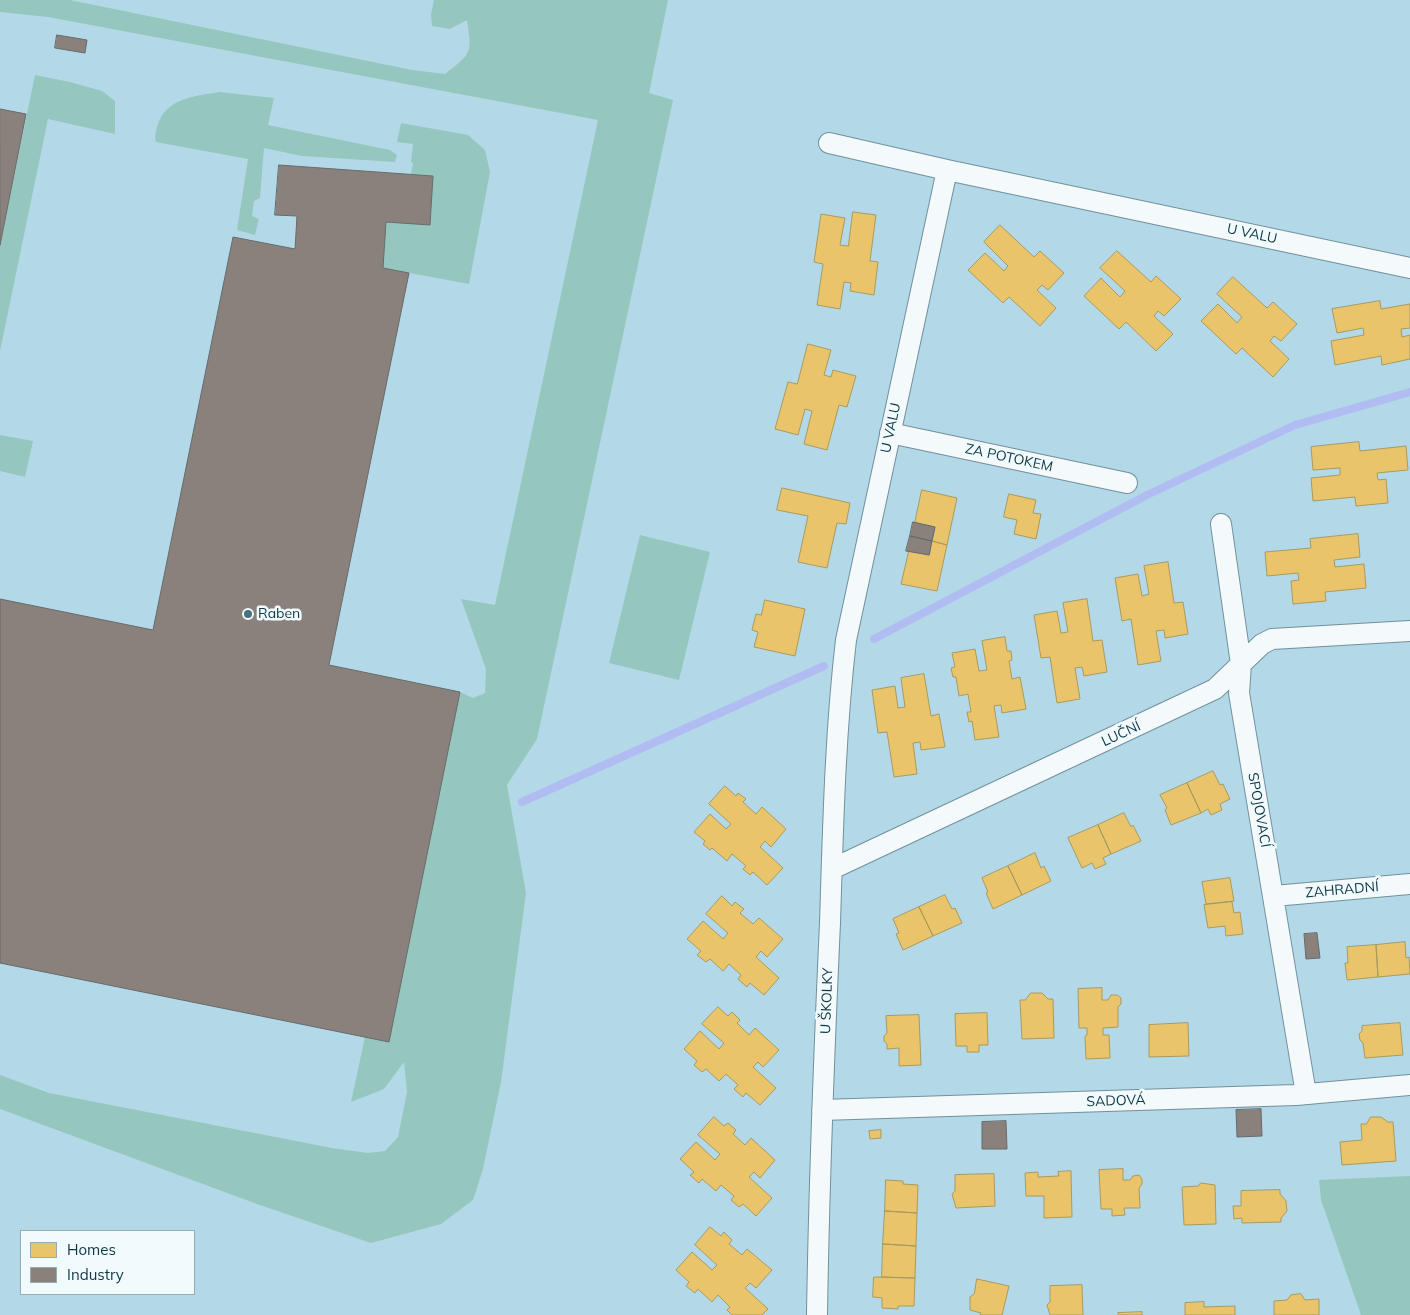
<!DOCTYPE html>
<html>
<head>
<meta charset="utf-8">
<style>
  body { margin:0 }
  #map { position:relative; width:1410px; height:1315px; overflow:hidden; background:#b3d9e8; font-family:Mulish,sans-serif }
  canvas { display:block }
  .legend { position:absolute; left:20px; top:1230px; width:175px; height:65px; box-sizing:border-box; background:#f1fafd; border:1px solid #97acb3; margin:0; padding:6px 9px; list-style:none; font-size:15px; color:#0f3744 }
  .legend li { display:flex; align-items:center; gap:10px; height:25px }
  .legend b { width:25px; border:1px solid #97acb3 }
</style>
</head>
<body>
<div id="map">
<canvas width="1410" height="1315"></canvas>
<ul class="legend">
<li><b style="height:14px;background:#e9c46a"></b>Homes</li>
<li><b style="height:14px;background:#8a817c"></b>Industry</li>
</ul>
</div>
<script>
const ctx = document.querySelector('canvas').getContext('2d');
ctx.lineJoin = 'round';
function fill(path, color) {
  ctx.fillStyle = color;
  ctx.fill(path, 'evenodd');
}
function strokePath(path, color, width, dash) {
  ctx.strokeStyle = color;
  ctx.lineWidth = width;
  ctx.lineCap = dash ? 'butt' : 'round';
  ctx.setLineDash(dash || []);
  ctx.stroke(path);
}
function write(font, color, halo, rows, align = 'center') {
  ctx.font = font + ' Mulish,sans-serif';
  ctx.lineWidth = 5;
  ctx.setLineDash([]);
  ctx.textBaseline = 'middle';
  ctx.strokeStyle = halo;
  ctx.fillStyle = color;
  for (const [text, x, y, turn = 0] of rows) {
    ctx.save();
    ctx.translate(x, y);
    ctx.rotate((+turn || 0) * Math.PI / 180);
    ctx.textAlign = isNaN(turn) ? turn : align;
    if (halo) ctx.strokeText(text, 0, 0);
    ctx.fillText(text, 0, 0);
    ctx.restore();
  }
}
fill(new Path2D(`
  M 0,0 L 70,0 L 412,70 L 445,74 C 472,53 472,53 467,20 L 450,29 L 432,26 L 431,14 L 434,0 L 668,0 L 649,93 L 673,100 L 537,739 L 507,785 L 526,893 L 501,1082 L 483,1169 L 473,1200 L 441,1224 L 371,1243 L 257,1204 L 0,1109 L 0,1075 L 49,1093 L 332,1148 L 368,1153 L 385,1151 L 398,1137 L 407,1092 L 404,1062 L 384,1089 L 351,1102 L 365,1037 L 389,1042 L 460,692 L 473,698 L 485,693 L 486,669 L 461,599 L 495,605 L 598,120 L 48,17 L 0,12 Z
  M 35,75 L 70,82 L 102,91 L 115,101 L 115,134 L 48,119 L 0,351 L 0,245 Z
  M 219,92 L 274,98 L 268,125 L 390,150 L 397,155 L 395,162 L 302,156 L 264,148 L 260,198 L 254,201 L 252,216 L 259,219 L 255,235 L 237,230 L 248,159 L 156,142 C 154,134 157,126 160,119 C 171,97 198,96 219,92 Z
  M 401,123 L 468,135 L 485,150 L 490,172 L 469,284 L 383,268 L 386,222 L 430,225 L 433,176 L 411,174 L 413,163 L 411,162 L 413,144 L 397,142 Z
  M 0,435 L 33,441 L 25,477 L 0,471 Z
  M 640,535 L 710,552 L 679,680 L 609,663 Z
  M 1410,1176 L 1410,1315 L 1361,1315 L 1321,1200 L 1319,1180 Z`), '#95c7be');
const homes = new Path2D(`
  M 853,212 L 876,215 L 870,261 L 878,262 L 874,295 L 850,291 L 851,283 L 844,282 L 840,309 L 817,305 L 823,264 L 814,262 L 821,214 L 845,218 L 840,245 L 848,246 Z
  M 1000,225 L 1034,257 L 1040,251 L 1064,273 L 1048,290 L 1042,285 L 1037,290 L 1056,308 L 1040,326 L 1009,297 L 1003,303 L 968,270 L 985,253 L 1004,271 L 1008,266 L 984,242 Z
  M 1117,251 L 1151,282 L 1156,276 L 1181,299 L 1164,316 L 1158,311 L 1154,316 L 1173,334 L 1156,351 L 1126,322 L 1119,329 L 1084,296 L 1101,278 L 1120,297 L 1125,291 L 1100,268 Z
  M 1233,277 L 1267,308 L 1273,302 L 1297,324 L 1281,341 L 1274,336 L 1270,341 L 1289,359 L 1273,377 L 1242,348 L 1236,354 L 1201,321 L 1218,304 L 1237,323 L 1242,317 L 1217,294 Z
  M 1380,301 L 1381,309 L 1410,304 L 1410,328 L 1401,329 L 1402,337 L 1410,335 L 1410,359 L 1382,365 L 1381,356 L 1335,365 L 1331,341 L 1364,335 L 1363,328 L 1337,333 L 1332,309 Z
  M 808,344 L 831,350 L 824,375 L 831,377 L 833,370 L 856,376 L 847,407 L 839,405 L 827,450 L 804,444 L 812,411 L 805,409 L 798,435 L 775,429 L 788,382 L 797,384 Z
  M 1359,442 L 1360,451 L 1406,446 L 1408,470 L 1377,473 L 1378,480 L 1386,479 L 1388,503 L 1356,506 L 1355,497 L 1313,501 L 1311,478 L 1340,475 L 1340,468 L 1313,470 L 1311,447 Z
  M 782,488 L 850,503 L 846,524 L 837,523 L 827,568 L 798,562 L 808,516 L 777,510 Z
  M 922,490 L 957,498 L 947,545 L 932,541 L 935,527 L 915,523 Z
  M 1009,494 L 1036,500 L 1033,513 L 1041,514 L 1036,539 L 1014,534 L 1017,520 L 1004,517 Z
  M 1358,534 L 1360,557 L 1334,560 L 1335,567 L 1364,564 L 1366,588 L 1325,592 L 1326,601 L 1293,604 L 1291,581 L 1299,580 L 1298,573 L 1267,576 L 1265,552 L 1311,548 L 1310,539 Z
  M 932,541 L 947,545 L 937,591 L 901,584 L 909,550 L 929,555 Z
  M 1168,562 L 1174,603 L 1183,602 L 1188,634 L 1165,638 L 1164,630 L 1156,631 L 1161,661 L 1138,665 L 1131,619 L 1122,621 L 1115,578 L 1138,574 L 1142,596 L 1149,594 L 1144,566 Z
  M 1087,599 L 1093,641 L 1102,640 L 1107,672 L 1084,676 L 1082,667 L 1075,668 L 1080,699 L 1057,703 L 1050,657 L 1041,658 L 1034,615 L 1057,611 L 1061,633 L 1068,632 L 1063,603 Z
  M 765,600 L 805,609 L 795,656 L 754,647 L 758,632 L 752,630 L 756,614 L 761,615 Z
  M 1005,637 L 1007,651 L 1011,651 L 1012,660 L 1009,661 L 1012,679 L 1020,677 L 1026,709 L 1002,713 L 1001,705 L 994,706 L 999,737 L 975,740 L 972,721 L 969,722 L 967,712 L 971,712 L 968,694 L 959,696 L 956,677 L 953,677 L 951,668 L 955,667 L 952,653 L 975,649 L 979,671 L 987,670 L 982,641 Z
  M 924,674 L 931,716 L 939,714 L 945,747 L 921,750 L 920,742 L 913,743 L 917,774 L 894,777 L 887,732 L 878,733 L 872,690 L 895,686 L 898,708 L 905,707 L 901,678 Z
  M 1213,771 L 1220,785 L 1223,784 L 1230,799 L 1220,804 L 1222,810 L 1211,815 L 1208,809 L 1201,813 L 1187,783 Z
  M 1187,783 L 1201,813 L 1171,825 L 1165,810 L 1167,808 L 1160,795 Z
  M 725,786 L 736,796 L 738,793 L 746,799 L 743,802 L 756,814 L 762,807 L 786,829 L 771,847 L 765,841 L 760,847 L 783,868 L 767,885 L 753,872 L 750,875 L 743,869 L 746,866 L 732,854 L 727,861 L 712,848 L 710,850 L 703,844 L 705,841 L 694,832 L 710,814 L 726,829 L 731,824 L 709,804 Z
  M 1124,813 L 1131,827 L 1133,825 L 1141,841 L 1111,854 L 1098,825 Z
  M 1098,825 L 1111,854 L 1103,858 L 1106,864 L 1095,869 L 1092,863 L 1082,868 L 1068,838 Z
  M 1035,853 L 1041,868 L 1044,866 L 1051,881 L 1022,895 L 1008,866 Z
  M 1008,866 L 1022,895 L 993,909 L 986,893 L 988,892 L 982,878 Z
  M 1230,878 L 1234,901 L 1206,904 L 1202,882 Z
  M 945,895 L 952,909 L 955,908 L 962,923 L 933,936 L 919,907 Z
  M 722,896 L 732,906 L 735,902 L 744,909 L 740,913 L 753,924 L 759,918 L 783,939 L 767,957 L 761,951 L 756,957 L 779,978 L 764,995 L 750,983 L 747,987 L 738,979 L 741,975 L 729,964 L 723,971 L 710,959 L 706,962 L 697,955 L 701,951 L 687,939 L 703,921 L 723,939 L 728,933 L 706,914 Z
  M 1232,902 L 1234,913 L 1240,912 L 1243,934 L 1226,936 L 1225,926 L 1208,928 L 1204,905 Z
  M 919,907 L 933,936 L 903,950 L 896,934 L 899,933 L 893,919 Z
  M 1405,942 L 1406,958 L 1409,957 L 1410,974 L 1378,977 L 1376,945 Z
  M 1376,945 L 1378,977 L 1347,980 L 1345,963 L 1348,963 L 1347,947 Z
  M 1102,988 L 1102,1000 L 1108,1000 L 1111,995 L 1117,995 L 1121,998 L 1121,1004 L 1118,1007 L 1118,1027 L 1103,1028 L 1103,1035 L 1109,1035 L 1110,1058 L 1086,1059 L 1085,1036 L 1087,1035 L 1087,1028 L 1079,1028 L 1078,989 Z
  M 1031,993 L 1042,993 L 1048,999 L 1053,999 L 1054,1038 L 1022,1039 L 1020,1000 L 1025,1000 Z
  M 718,1007 L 728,1016 L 732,1012 L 740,1020 L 737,1023 L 749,1035 L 755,1028 L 779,1050 L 763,1067 L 758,1062 L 753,1067 L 776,1088 L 760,1105 L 746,1093 L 743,1097 L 734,1089 L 738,1085 L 726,1074 L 719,1081 L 706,1069 L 702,1072 L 694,1065 L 697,1061 L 684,1049 L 700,1031 L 719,1049 L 724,1043 L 702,1024 Z
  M 987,1013 L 988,1045 L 979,1045 L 979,1052 L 967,1052 L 967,1046 L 956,1046 L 955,1014 Z
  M 919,1015 L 921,1065 L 899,1066 L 899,1048 L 887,1049 L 887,1044 L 884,1041 L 884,1036 L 887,1033 L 886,1016 Z
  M 1188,1023 L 1189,1056 L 1149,1057 L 1149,1025 Z
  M 1400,1023 L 1403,1055 L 1365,1058 L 1363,1043 L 1360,1040 L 1359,1034 L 1362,1031 L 1362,1026 Z
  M 714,1117 L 724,1126 L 728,1123 L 736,1130 L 733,1134 L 745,1145 L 751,1138 L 775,1160 L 760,1178 L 754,1172 L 749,1177 L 772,1198 L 756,1216 L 743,1204 L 739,1207 L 731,1200 L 734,1196 L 721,1185 L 716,1191 L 702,1179 L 699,1183 L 690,1175 L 694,1172 L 680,1159 L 696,1142 L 715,1160 L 720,1154 L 698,1135 Z
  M 1371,1117 L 1381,1117 L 1388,1122 L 1393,1122 L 1396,1161 L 1342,1165 L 1340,1142 L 1362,1140 L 1361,1124 L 1366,1124 Z
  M 881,1130 L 881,1138 L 870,1139 L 869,1131 Z
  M 1123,1169 L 1123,1180 L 1130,1180 L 1133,1176 L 1139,1175 L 1142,1179 L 1142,1184 L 1139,1188 L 1140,1208 L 1124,1208 L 1125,1215 L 1112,1216 L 1112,1209 L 1101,1209 L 1099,1170 Z
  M 1071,1171 L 1072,1217 L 1044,1218 L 1044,1196 L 1026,1196 L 1025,1173 L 1038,1172 L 1038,1177 L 1059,1176 L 1058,1172 Z
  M 994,1174 L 995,1206 L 956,1208 L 952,1194 L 955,1191 L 955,1175 Z
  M 886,1180 L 903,1181 L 903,1184 L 918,1185 L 917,1213 L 885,1211 Z
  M 1201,1183 L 1215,1185 L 1216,1224 L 1184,1225 L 1182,1187 L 1198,1186 Z
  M 1280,1190 L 1280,1194 L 1286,1201 L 1287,1211 L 1281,1218 L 1281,1222 L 1242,1223 L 1242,1218 L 1234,1219 L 1233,1206 L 1241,1206 L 1241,1191 Z
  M 885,1211 L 917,1213 L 916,1246 L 883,1244 Z
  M 710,1227 L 721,1236 L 724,1232 L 732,1240 L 729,1244 L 742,1255 L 747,1249 L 772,1270 L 756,1288 L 750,1283 L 745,1288 L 768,1309 L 762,1315 L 732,1315 L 727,1310 L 730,1307 L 718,1295 L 712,1302 L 698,1289 L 695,1293 L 686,1286 L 689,1282 L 676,1270 L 692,1252 L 712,1270 L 717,1265 L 695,1245 Z
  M 883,1244 L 916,1246 L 915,1278 L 882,1277 Z
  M 874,1277 L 915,1278 L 914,1306 L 898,1306 L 898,1309 L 882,1308 L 882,1298 L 873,1297 Z
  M 977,1279 L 1009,1286 L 1002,1315 L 980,1315 L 981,1313 L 970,1310 L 970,1297 L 974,1294 Z
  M 1082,1285 L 1083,1315 L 1050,1315 L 1047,1305 L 1050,1302 L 1050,1286 Z
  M 1301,1294 L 1305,1300 L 1319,1299 L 1319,1315 L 1274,1315 L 1274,1301 L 1287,1300 L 1291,1295 Z
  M 1204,1302 L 1204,1307 L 1235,1306 L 1235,1315 L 1185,1315 L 1185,1303 Z
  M 1142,1312 L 1142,1315 L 1118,1315 L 1118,1313 Z`);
fill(homes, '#e9c46a');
strokePath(homes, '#a89a5f', 1);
const industry = new Path2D(`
  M 57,35 L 87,40 L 85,53 L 55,48 Z
  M 0,109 L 26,114 L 0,245 Z
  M 279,165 L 433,176 L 430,225 L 386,222 L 383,268 L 409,273 L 329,665 L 460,692 L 389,1042 L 0,963 L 0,599 L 153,630 L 233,237 L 295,249 L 297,216 L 275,215 Z
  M 913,522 L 935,527 L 932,541 L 910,536 Z
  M 910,536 L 932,541 L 929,555 L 906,551 Z
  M 1317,933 L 1320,958 L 1306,959 L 1304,934 Z
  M 1261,1109 L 1262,1136 L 1237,1137 L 1236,1110 Z
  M 1006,1121 L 1007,1149 L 982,1149 L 982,1122 Z`);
fill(industry, '#8a817c');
strokePath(industry, '#656b6b', 1);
strokePath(new Path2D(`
  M 874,639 L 1147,495 L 1295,425 L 1410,392
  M 522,802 L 824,666`), '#b0bcf2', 8);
const minor = new Path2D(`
  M 829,143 L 947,170
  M 890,433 L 1127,483
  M 1221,524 L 1241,664 L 1239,693 L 1306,1094
  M 832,869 L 1215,689 L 1262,644 L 1272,639 L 1410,631
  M 1274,896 L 1410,884
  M 822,1110 L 1296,1095 L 1410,1085
  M 817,1315 C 819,1184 824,1054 830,923 C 833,828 835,734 846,640 L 947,170 L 1410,268`);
strokePath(minor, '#71909c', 22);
strokePath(minor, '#f4f9fc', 20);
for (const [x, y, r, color] of [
  [248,614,5,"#48707d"]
]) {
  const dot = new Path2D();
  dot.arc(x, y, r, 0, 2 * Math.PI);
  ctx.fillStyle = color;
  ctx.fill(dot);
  strokePath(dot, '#f1fafd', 2);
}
write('14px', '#0f3744', '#f1fafd', [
  ["U VALU",1252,234,12],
  ["U VALU",891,428,-78],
  ["ZA POTOKEM",1009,458,12],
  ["LUČNÍ",1121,734,-25],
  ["SPOJOVACÍ",1259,810,80],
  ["ZAHRADNÍ",1342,890,-5],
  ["U ŠKOLKY",827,1001,-88],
  ["SADOVÁ",1116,1101,-2]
]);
write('14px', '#0f3744', '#f1fafd', [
  ["Raben",258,614]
], 'left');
</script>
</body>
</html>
